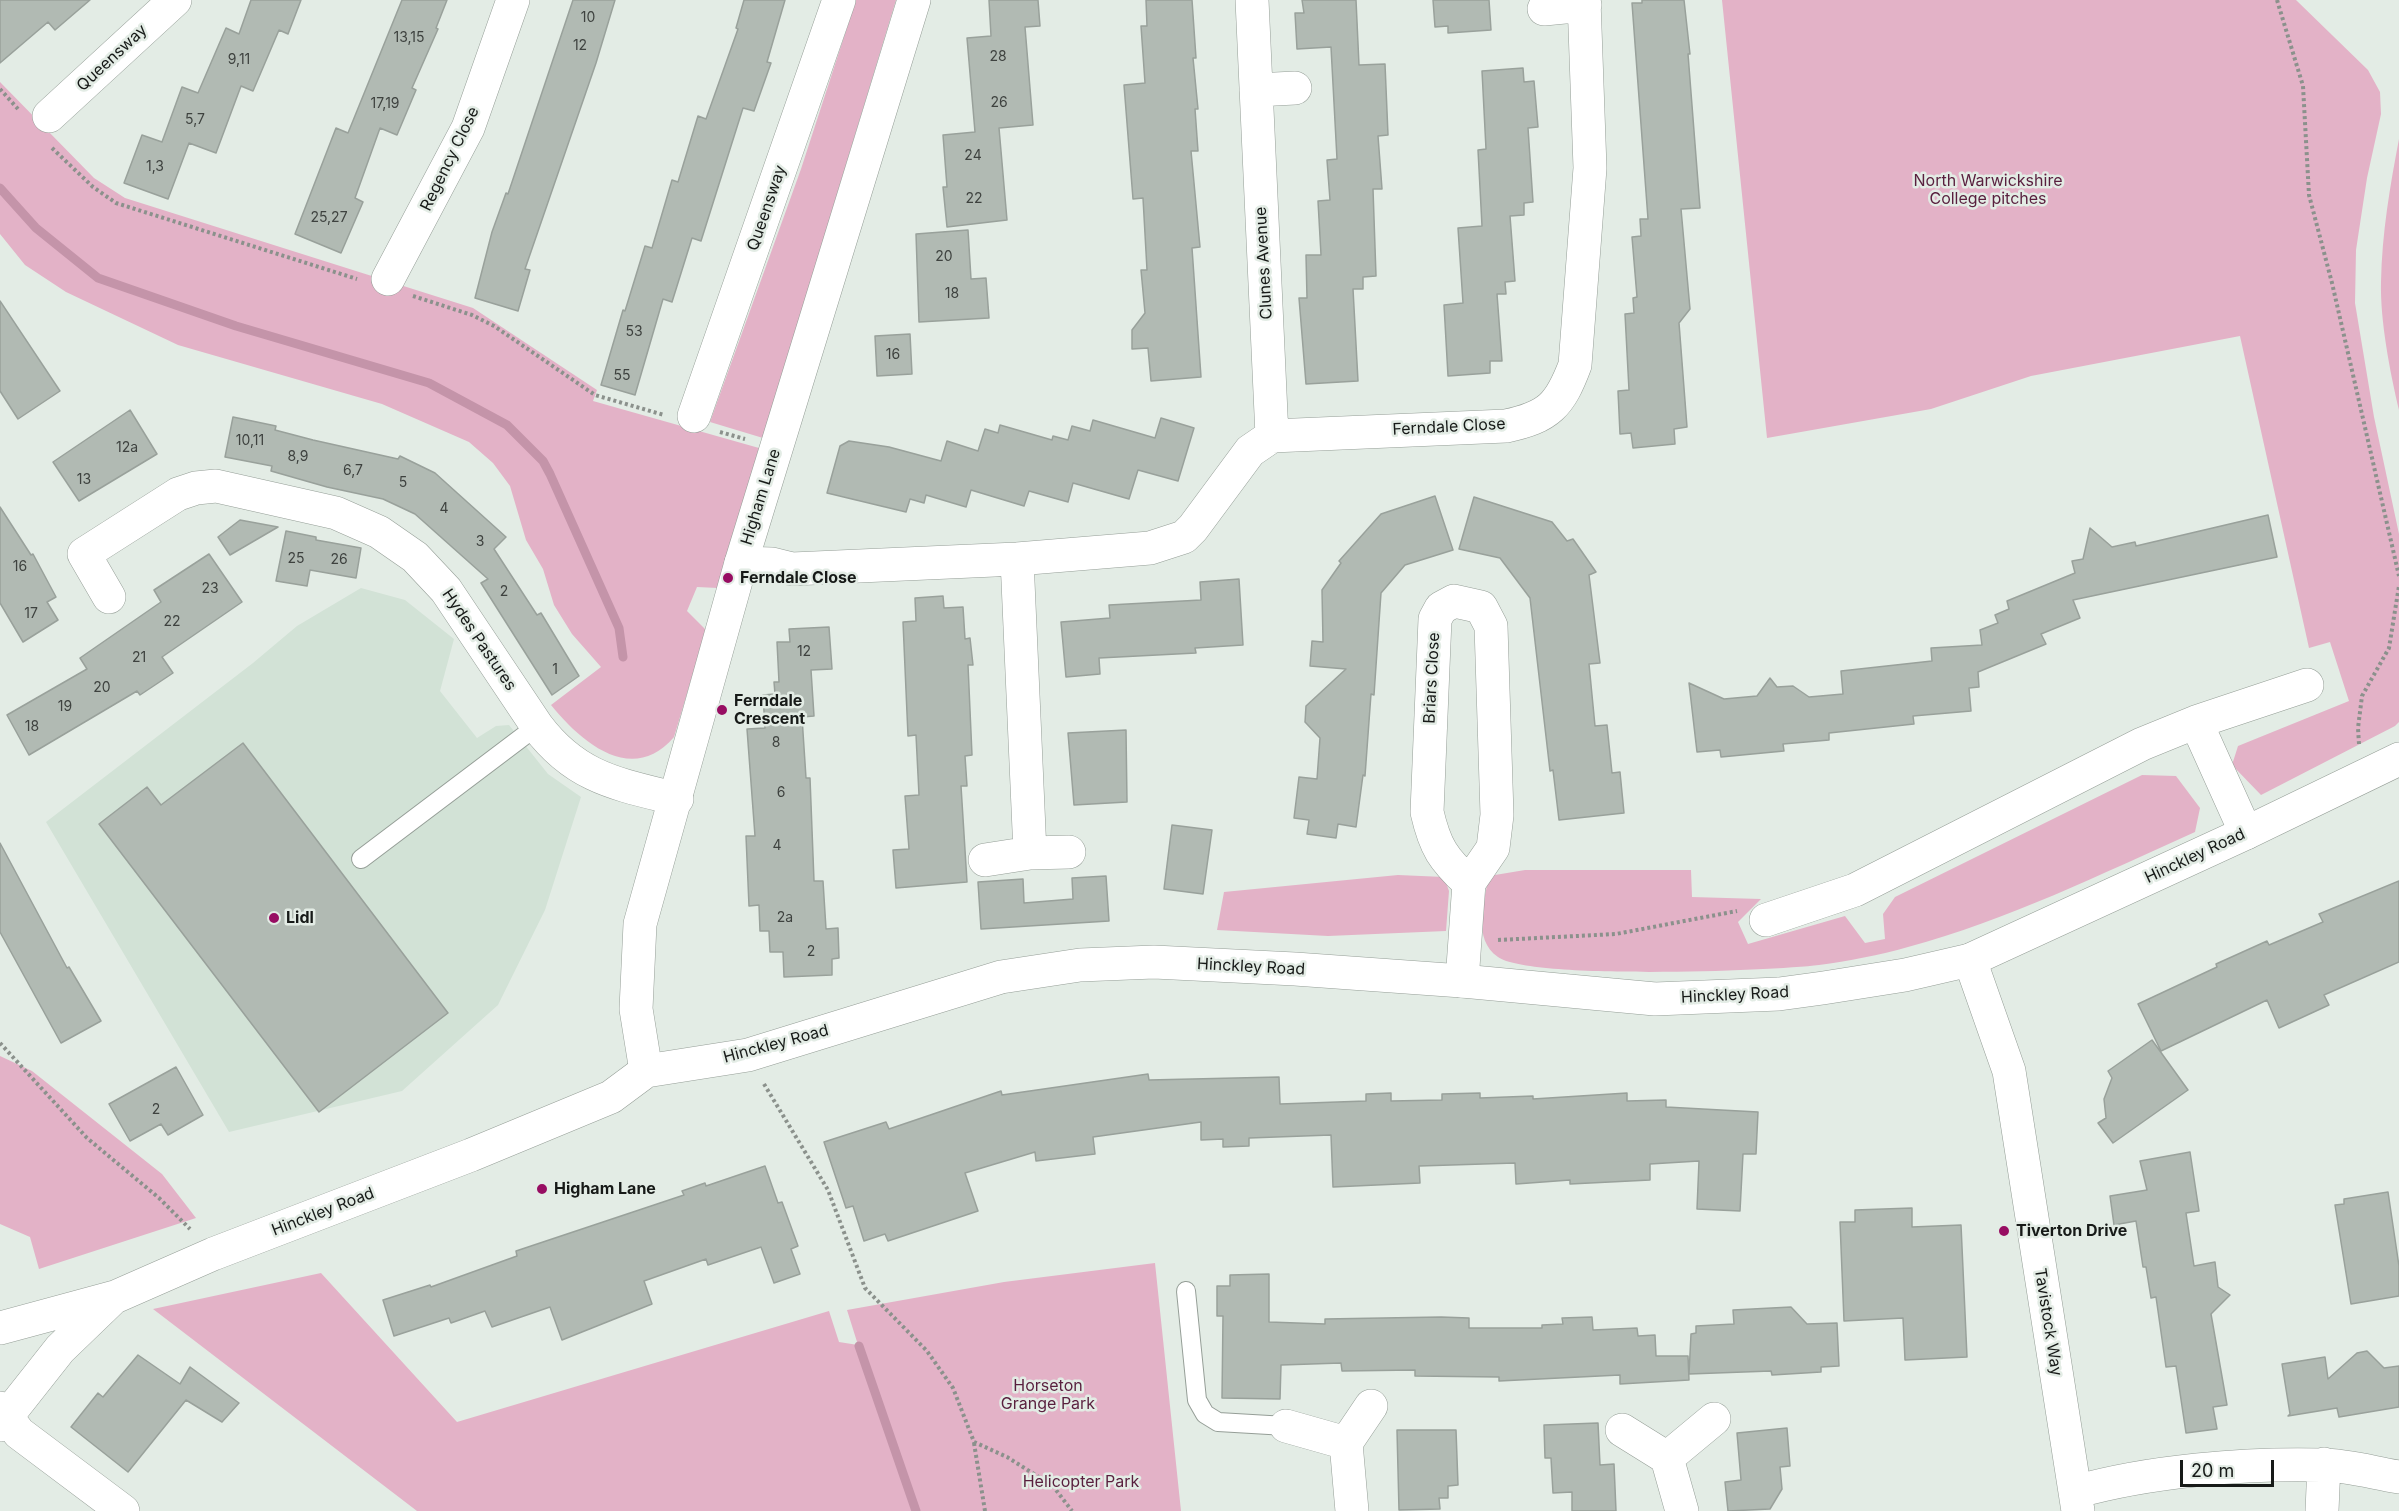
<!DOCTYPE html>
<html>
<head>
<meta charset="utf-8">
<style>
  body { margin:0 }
  #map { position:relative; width:2399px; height:1511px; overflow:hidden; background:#e3ece5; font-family:Inter,sans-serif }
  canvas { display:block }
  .scale { position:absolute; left:2180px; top:1460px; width:94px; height:27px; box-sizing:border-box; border:3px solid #171a18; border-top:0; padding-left:8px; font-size:18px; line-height:21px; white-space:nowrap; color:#171a18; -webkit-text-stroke:4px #e3ece5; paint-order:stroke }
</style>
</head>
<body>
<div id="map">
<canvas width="2399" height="1511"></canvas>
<div class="scale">20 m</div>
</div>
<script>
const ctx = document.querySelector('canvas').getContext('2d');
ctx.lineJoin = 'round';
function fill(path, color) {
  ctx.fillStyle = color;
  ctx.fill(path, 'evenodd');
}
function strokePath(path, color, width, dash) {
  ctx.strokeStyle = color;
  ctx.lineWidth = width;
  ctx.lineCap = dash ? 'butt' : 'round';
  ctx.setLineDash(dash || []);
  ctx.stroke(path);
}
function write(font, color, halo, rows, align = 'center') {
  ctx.font = font + ' Inter,sans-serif';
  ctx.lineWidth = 5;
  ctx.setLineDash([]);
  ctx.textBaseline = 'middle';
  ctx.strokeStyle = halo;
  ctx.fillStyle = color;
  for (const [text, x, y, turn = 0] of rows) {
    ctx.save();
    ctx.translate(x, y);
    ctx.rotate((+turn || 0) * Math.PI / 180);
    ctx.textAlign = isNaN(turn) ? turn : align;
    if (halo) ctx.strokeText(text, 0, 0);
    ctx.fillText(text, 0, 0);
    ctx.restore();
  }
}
fill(new Path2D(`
  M 361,588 L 405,600 L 454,639 L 440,691 L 477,738 L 496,726 L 509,725 L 548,774 L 581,797 L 545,910 L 498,1005 L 402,1091 L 229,1132 L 46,822 L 253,663 L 297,626 Z`), '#d2e2d6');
fill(new Path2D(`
  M 856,0 L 896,0 L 763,438 L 710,422 L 801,169 Z
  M 1722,0 L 2296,0 L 2368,70 L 2380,92 L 2381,114 L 2367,178 L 2356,250 L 2355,303 L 2374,417 L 2399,534 L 2399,722 L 2395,726 L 2261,795 L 2232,765 L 2238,746 L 2349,701 L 2330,642 L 2309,648 L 2240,336 L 2031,376 L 1931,409 L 1767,438 Z
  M 0,82 L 94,178 L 125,198 L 473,308 L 597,390 L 593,401 L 759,448 L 718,588 L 697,587 L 687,611 L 706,630 L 674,737 C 632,786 581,742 551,705 L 601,667 L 572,634 L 554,605 L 543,569 L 526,540 L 510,486 L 493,463 L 469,442 L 382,404 L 178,345 L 66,292 L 25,265 L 0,234 Z
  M 2399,139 L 2399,410 C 2390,372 2380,320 2381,282 C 2382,233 2390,186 2399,139 Z
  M 2142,775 L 2176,776 L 2200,808 L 2195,832 C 2101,874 2008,920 1908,947 C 1880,955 1848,961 1819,965 C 1772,971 1530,980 1498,957 C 1472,939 1484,902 1489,876 L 1525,870 L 1691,870 L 1692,897 L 1761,899 L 1738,922 L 1748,944 L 1845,916 L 1865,943 L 1885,939 L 1883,914 L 1895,897 Z
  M 1398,875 L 1444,877 L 1449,891 L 1446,931 L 1328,936 L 1217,930 L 1224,892 Z
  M 0,1056 L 32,1071 L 162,1174 L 196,1218 L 39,1269 L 30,1237 L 0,1224 Z
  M 1155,1263 L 1181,1511 L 417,1511 L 153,1309 L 321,1273 L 457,1422 L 829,1311 L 839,1342 L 858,1345 L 847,1310 L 1004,1282 Z`), '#e3b2c7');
strokePath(new Path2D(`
  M 0,188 L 36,228 L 98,278 L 236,326 L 429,383 L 507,425 L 543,461 L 550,474 L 619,628 L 623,657
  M 859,1346 L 916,1511`), '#c494a9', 9);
const building = new Path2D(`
  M 0,0 L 90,0 L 55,30 L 48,22 L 0,63 Z
  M 251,0 L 301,0 L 288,34 L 279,30 L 253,91 L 241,86 L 216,153 L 189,143 L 168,199 L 124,183 L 142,135 L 162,142 L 182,87 L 198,93 L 226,28 L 239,34 Z
  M 402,0 L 447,0 L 436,28 L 438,29 L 412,88 L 416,90 L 397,135 L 380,128 L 355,198 L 363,202 L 341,253 L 295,234 L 336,128 L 348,133 Z
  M 573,0 L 615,0 L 596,63 L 525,269 L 530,270 L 518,311 L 475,298 L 492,232 L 506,193 L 508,194 Z
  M 744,0 L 785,0 L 767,62 L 771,63 L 754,111 L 743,108 L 701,241 L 692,238 L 672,302 L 663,299 L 635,395 L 601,385 L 623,310 L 625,311 L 645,246 L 652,248 L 672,180 L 678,182 L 698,116 L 706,119 L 738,29 L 736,28 Z
  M 989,0 L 1038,0 L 1040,26 L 1025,27 L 1033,125 L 999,128 L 1007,220 L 947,227 L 943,187 L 947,187 L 943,135 L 975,132 L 967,38 L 991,36 Z
  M 1146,0 L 1192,0 L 1196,58 L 1193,58 L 1198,109 L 1195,109 L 1198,151 L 1191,151 L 1200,247 L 1192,248 L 1201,377 L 1151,381 L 1148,348 L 1132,349 L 1132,330 L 1145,313 L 1141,270 L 1147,270 L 1143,198 L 1133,199 L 1124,85 L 1145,83 L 1141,26 L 1147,26 Z
  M 1302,0 L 1356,0 L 1359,65 L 1385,64 L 1388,135 L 1378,136 L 1382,189 L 1373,189 L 1376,276 L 1363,277 L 1363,289 L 1353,289 L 1358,381 L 1306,384 L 1299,298 L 1307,298 L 1306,255 L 1321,255 L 1318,201 L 1330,200 L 1327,160 L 1337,159 L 1331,47 L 1297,49 L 1295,13 L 1304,13 Z
  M 1433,0 L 1489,0 L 1491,30 L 1448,33 L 1448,26 L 1435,27 Z
  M 1642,0 L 1684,0 L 1690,54 L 1688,54 L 1700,208 L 1681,209 L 1690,309 L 1679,323 L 1687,427 L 1674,429 L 1675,444 L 1633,448 L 1631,433 L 1620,434 L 1618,391 L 1629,390 L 1625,314 L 1634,313 L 1633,298 L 1637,297 L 1632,237 L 1641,236 L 1640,219 L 1648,219 L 1632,3 L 1642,3 Z
  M 1523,68 L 1524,82 L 1534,81 L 1538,127 L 1528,128 L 1533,202 L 1524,203 L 1524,215 L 1510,216 L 1515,281 L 1505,282 L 1506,294 L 1497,294 L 1502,361 L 1490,361 L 1490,373 L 1448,376 L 1444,305 L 1463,303 L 1458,228 L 1482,226 L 1478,150 L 1486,149 L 1482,71 Z
  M 968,230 L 971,279 L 986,278 L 989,318 L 919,322 L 916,234 Z
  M 0,301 L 60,391 L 18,419 L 0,391 Z
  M 910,334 L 912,374 L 877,376 L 875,336 Z
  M 130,410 L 157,454 L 79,501 L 53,462 Z
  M 233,417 L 276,426 L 275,430 L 313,440 L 398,459 L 400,456 L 435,473 L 506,537 L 494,549 L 537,615 L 541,613 L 579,676 L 552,695 L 481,583 L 488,579 L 415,514 L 383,499 L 327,487 L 271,471 L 272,466 L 225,457 Z
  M 1161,418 L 1194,428 L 1178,481 L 1138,470 L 1129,499 L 1073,483 L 1068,502 L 1029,491 L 1024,506 L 971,490 L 966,507 L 926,495 L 924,503 L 910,499 L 906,512 L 827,493 L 840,446 L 849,441 L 889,447 L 941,461 L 947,441 L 978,451 L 985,429 L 998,433 L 1000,425 L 1052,440 L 1053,436 L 1068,440 L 1072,426 L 1090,431 L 1093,420 L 1155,438 Z
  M 1435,496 L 1453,550 L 1405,565 L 1381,593 L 1374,695 L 1371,694 L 1365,776 L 1363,775 L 1356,827 L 1338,824 L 1336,838 L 1307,834 L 1309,820 L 1294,818 L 1299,777 L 1317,779 L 1320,738 L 1305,722 L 1306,706 L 1346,669 L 1310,666 L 1312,641 L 1323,642 L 1322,590 L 1341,563 L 1339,561 L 1381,514 Z
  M 1474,497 L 1552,522 L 1567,541 L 1573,539 L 1596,572 L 1589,575 L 1600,663 L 1589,664 L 1595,726 L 1607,725 L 1612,773 L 1620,772 L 1624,813 L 1559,820 L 1553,770 L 1550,771 L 1530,598 L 1500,558 L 1459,549 Z
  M 0,507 L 31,555 L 33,554 L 56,597 L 47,602 L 58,620 L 23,642 L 0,603 Z
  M 2268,515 L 2277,557 L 2073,600 L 2080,618 L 2041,634 L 2046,644 L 1978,672 L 1979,687 L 1969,688 L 1971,711 L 1913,716 L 1914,724 L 1829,733 L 1829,740 L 1783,744 L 1784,751 L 1721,757 L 1720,750 L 1697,752 L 1689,683 L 1724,699 L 1757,696 L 1770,678 L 1777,687 L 1793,686 L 1809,697 L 1843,694 L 1841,671 L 1932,661 L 1931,648 L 1982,645 L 1980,630 L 1998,623 L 1995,615 L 2009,609 L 2007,601 L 2075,573 L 2072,561 L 2083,559 L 2090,528 L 2112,547 L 2135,542 L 2136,546 Z
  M 240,520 L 278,527 L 230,555 L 218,537 Z
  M 286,531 L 316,537 L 316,540 L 361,548 L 356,578 L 310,570 L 307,586 L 276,581 Z
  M 209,554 L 242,602 L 162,657 L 173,673 L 140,695 L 137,691 L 29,755 L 7,715 L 87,669 L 80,658 L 161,602 L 154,590 Z
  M 1239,579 L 1243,645 L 1195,648 L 1196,653 L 1099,658 L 1100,674 L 1066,677 L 1061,622 L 1110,618 L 1109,605 L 1201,600 L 1200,582 Z
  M 943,596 L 944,608 L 963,607 L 965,639 L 970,638 L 973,665 L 968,665 L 972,755 L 965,756 L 967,786 L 961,786 L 967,882 L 896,888 L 893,850 L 909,849 L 905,796 L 919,795 L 916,735 L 908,736 L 903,622 L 916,621 L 915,598 Z
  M 829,627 L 832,669 L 811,670 L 814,716 L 802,717 L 806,778 L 810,778 L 814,881 L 823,881 L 826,929 L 838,928 L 839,958 L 832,959 L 832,975 L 784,977 L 783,952 L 770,952 L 769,931 L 760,931 L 759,905 L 749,906 L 746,836 L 755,836 L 747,729 L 765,728 L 763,695 L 775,694 L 774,682 L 779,682 L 777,642 L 790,642 L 789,629 Z
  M 1126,730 L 1127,802 L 1074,805 L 1068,733 Z
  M 243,743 L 448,1013 L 319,1112 L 99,824 L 147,787 L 161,805 Z
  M 1172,825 L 1212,830 L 1203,894 L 1164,889 Z
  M 0,843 L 67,968 L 69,967 L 101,1021 L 61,1043 L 0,932 Z
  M 1106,876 L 1109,921 L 981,929 L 978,882 L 1023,879 L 1024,903 L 1073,899 L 1072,878 Z
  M 2399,881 L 2399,962 L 2324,995 L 2329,1005 L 2279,1028 L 2267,1000 L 2161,1051 L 2138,1004 L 2217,967 L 2216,964 L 2267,941 L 2269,945 L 2323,922 L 2319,914 Z
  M 2152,1040 L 2188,1090 L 2113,1143 L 2098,1123 L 2106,1118 L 2104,1099 L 2112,1078 L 2108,1071 Z
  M 176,1067 L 203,1115 L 168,1135 L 161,1124 L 130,1141 L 109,1104 Z
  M 1148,1074 L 1149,1080 L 1279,1077 L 1280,1104 L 1366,1101 L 1366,1094 L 1391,1093 L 1391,1101 L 1442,1100 L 1442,1094 L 1480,1093 L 1480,1098 L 1533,1096 L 1533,1099 L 1627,1093 L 1627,1101 L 1666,1100 L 1666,1107 L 1758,1112 L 1756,1154 L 1743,1154 L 1740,1211 L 1697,1209 L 1699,1161 L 1650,1164 L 1650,1180 L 1570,1184 L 1570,1180 L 1516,1184 L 1515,1163 L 1419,1166 L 1420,1183 L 1333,1187 L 1331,1135 L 1249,1138 L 1249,1146 L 1223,1147 L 1223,1139 L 1201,1140 L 1201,1122 L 1093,1137 L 1095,1154 L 1036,1161 L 1035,1152 L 965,1173 L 978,1211 L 888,1241 L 885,1234 L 864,1241 L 853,1206 L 846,1208 L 824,1142 L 886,1122 L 889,1129 L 1001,1091 L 1002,1095 Z
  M 2190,1152 L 2199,1211 L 2186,1213 L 2194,1266 L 2215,1262 L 2218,1287 L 2230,1295 L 2211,1314 L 2227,1405 L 2213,1407 L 2217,1429 L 2186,1433 L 2176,1366 L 2166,1367 L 2156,1297 L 2151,1298 L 2146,1267 L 2143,1267 L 2136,1221 L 2114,1225 L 2110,1196 L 2147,1190 L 2140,1161 Z
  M 765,1166 L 778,1203 L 782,1202 L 798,1246 L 791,1249 L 800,1274 L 774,1283 L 761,1247 L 708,1265 L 706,1259 L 644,1281 L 652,1304 L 562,1340 L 550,1307 L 492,1327 L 485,1311 L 451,1323 L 449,1318 L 394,1336 L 383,1300 L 430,1285 L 431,1287 L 517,1256 L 516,1251 L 684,1195 L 682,1191 L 705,1183 L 706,1186 Z
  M 2388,1192 L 2399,1266 L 2399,1296 L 2351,1304 L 2335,1205 L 2344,1204 L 2344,1199 Z
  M 1912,1208 L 1912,1227 L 1961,1225 L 1967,1357 L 1905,1360 L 1903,1318 L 1844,1321 L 1840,1222 L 1855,1222 L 1855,1210 Z
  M 1269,1274 L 1269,1322 L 1325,1324 L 1325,1319 L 1441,1317 L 1469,1318 L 1469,1328 L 1542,1328 L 1542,1325 L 1563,1324 L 1562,1318 L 1592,1317 L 1593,1330 L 1637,1328 L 1638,1336 L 1655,1335 L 1656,1356 L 1688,1356 L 1689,1380 L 1620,1384 L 1620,1375 L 1499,1381 L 1499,1377 L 1415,1376 L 1415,1370 L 1342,1371 L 1341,1363 L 1281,1365 L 1280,1399 L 1222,1398 L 1223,1316 L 1217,1316 L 1217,1286 L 1230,1286 L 1230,1275 Z
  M 1791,1307 L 1807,1324 L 1837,1323 L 1839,1366 L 1821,1367 L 1821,1372 L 1772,1375 L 1771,1371 L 1689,1374 L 1691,1334 L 1696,1333 L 1696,1326 L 1734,1324 L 1733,1310 Z
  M 2367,1351 L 2384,1368 L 2399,1366 L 2399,1407 L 2339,1417 L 2337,1408 L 2288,1416 L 2290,1414 L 2282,1364 L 2325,1357 L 2328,1379 L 2357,1353 Z
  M 138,1355 L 180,1384 L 190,1367 L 239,1403 L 222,1422 L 186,1400 L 128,1472 L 71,1427 L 98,1393 L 103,1397 Z
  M 1598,1423 L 1600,1465 L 1614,1464 L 1616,1511 L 1572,1511 L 1572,1492 L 1553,1493 L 1551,1458 L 1545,1458 L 1544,1425 Z
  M 1787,1428 L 1790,1466 L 1780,1467 L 1782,1489 L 1770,1509 L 1728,1511 L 1725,1482 L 1741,1480 L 1737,1433 Z
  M 1397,1430 L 1456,1430 L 1458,1485 L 1448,1486 L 1448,1498 L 1439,1498 L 1440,1509 L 1399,1510 Z`);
fill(building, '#b1bab3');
strokePath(building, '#99a19b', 1.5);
const lane = new Path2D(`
  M 361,859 L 537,726
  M 1186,1291 L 1197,1400 L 1205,1414 L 1218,1422 L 1286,1426`);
const street = new Path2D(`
  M 1252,0 L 1272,436
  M 1544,9 L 1585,5
  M 1256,90 L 1295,88
  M 49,116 L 175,0
  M 388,279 L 468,128 L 513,0
  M 694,416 L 839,0
  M 1017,559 L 1030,853
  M 741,563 L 772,564 L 792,569 L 1017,559 L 1150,548 L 1184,537 L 1193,528 L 1250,451 L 1272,436 L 1506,426 C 1549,417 1560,405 1575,365 L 1590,168 L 1584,0
  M 109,597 L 84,554 L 178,494 L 196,488 L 216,486 L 336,513 L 379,532 L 415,557 L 446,590 L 537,726 C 576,778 617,784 677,799
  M 2196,722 L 2246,833
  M 985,860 L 1030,853 L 1069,852
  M 1766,920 L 1855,890 L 2142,744 L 2196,722 L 2307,685
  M 1970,960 L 2009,1071 L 2078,1511
  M 1462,981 L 1469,883 C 1443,859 1435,847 1427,812 L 1435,619 L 1441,608 L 1454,601 L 1481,607 L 1491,626 L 1497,815 L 1493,848 L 1469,883
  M 0,1408 L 19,1433 L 123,1511
  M 1286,1426 L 1346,1443 L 1371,1406
  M 1622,1430 L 1667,1458 L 1714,1419
  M 1346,1443 L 1352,1511
  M 1667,1458 L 1682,1511
  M 2075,1492 C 2149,1471 2245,1463 2322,1465 C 2347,1465 2374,1473 2399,1477
  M 2322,1511 L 2324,1464`);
const secondary = new Path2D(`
  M 646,1071 L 636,1009 L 640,924 L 741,563 L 914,0`);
const primary = new Path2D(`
  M 0,1328 L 115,1297 L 213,1254 L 471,1155 L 611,1097 L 646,1071 L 748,1055 L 1001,977 L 1080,965 L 1154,962 L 1295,969 L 1462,981 L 1655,999 L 1779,994 L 1823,988 L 1905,975 L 1970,960 L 2246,833 L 2399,759
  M 0,1425 L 60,1349 L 113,1298`);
strokePath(lane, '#959e97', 20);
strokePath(street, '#959e97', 34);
strokePath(secondary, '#959e97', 34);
strokePath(primary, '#959e97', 34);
strokePath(new Path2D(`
  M 2277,0 L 2303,86 L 2309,195 L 2332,283 L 2399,576
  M 0,89 L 18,109
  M 52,148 L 93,187 L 116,203 L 357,279
  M 413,296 L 472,315 L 494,326 L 595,395 L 664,415
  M 720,432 L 745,439
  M 2359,744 L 2358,728 L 2362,696 L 2389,648 L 2399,586
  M 1498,940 L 1616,934 L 1737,911
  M 0,1043 L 87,1138 L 159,1198 L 190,1229
  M 764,1084 L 828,1190 L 865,1288 L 927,1351 L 953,1388 L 974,1442 L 1007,1457 L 1053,1486 L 1072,1511
  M 974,1443 L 985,1511`), '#8b918c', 4, [3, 3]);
strokePath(lane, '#fff', 18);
strokePath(street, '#fff', 33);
strokePath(secondary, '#fff', 33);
strokePath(primary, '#fff', 33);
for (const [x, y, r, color] of [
  [728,578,6,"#970d62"],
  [722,710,6,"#970d62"],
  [274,918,6,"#970d62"],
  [542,1189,6,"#970d62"],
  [2004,1231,6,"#970d62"]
]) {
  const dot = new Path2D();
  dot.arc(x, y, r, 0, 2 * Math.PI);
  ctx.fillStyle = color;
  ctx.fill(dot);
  strokePath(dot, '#e3ece5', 2);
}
write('14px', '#3e423f', null, [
  ["10",588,18],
  ["13,15",409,38],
  ["12",580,46],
  ["28",998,57],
  ["9,11",239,60],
  ["26",999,103],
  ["17,19",385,104],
  ["5,7",195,120],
  ["24",973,156],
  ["1,3",155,167],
  ["22",974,199],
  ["25,27",329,218],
  ["20",944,257],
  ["18",952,294],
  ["53",634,332],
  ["16",893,355],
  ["55",622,376],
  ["10,11",250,441],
  ["12a",127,448],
  ["8,9",298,457],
  ["6,7",353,471],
  ["13",84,480],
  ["5",403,483],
  ["4",444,509],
  ["3",480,542],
  ["25",296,559],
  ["26",339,560],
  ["16",20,567],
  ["23",210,589],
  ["2",504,592],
  ["17",31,614],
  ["22",172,622],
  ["12",804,652],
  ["21",139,658],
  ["1",555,670],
  ["20",102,688],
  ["19",65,707],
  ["18",32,727],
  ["8",776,743],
  ["6",781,793],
  ["4",777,846],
  ["2a",785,918],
  ["2",811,952],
  ["2",156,1110]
]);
write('16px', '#171a18', '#e3ece5', [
  ["Queensway",112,58,-43],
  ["Regency Close",450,159,-64],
  ["Queensway",767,208,-71],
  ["Clunes Avenue",1264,263,-93],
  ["Ferndale Close",1449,427,-3],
  ["Higham Lane",761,497,-73],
  ["Hydes Pastures",479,640,56],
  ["Briars Close",1432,678,-87],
  ["Hinckley Road",2195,856,-25],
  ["Hinckley Road",1251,967,3],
  ["Hinckley Road",1735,995,-3],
  ["Hinckley Road",776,1044,-15],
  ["Hinckley Road",323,1212,-21],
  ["Tavistock Way",2048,1322,81]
]);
write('16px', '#591f3e', '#e3ece5', [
  ["North Warwickshire",1988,181],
  ["College pitches",1988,199],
  ["Horseton",1048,1386],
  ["Grange Park",1048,1404],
  ["Helicopter Park",1081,1482]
]);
write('bold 16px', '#171a18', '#e3ece5', [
  ["Ferndale Close",740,578],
  ["Ferndale",734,701],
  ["Crescent",734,719],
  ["Lidl",286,918],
  ["Higham Lane",554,1189],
  ["Tiverton Drive",2016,1231]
], 'left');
</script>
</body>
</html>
